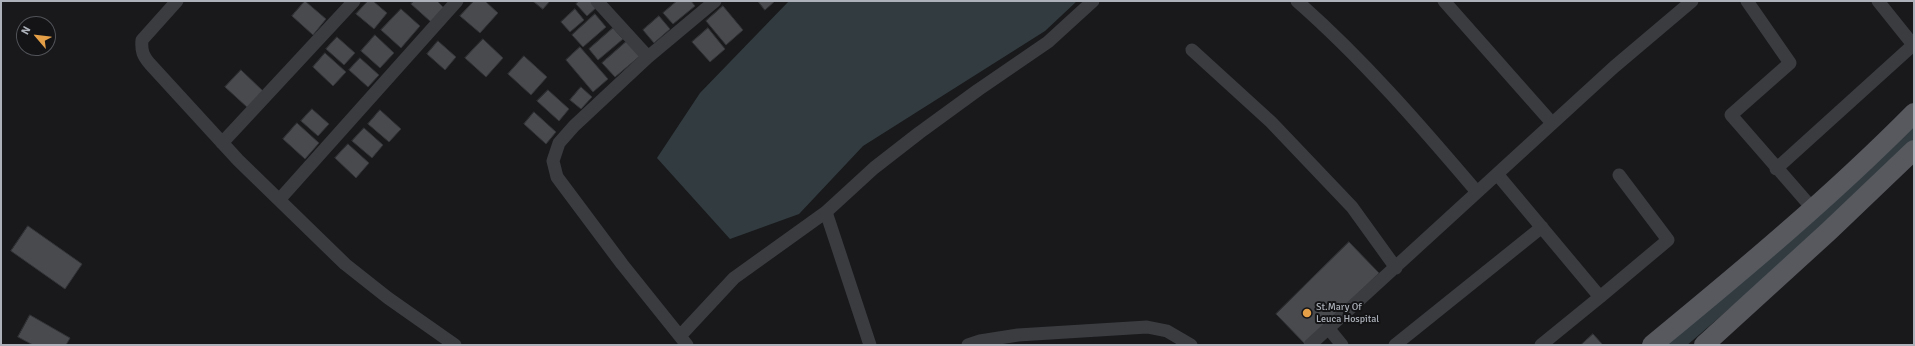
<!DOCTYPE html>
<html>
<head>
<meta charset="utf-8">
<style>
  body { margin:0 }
  #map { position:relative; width:1915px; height:346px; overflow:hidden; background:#19191b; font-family:Signika,sans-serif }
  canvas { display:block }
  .frame { position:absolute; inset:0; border:2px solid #adb2ba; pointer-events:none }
  .north { position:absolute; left:16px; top:16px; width:40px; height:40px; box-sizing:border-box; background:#141416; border:1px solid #515358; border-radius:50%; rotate:298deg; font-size:11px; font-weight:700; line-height:16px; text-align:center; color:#adb2ba }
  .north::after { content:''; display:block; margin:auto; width:14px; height:18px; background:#e59f47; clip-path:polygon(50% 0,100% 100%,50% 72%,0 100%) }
</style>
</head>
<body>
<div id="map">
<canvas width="1915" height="346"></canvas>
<div class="frame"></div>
<div class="north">N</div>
</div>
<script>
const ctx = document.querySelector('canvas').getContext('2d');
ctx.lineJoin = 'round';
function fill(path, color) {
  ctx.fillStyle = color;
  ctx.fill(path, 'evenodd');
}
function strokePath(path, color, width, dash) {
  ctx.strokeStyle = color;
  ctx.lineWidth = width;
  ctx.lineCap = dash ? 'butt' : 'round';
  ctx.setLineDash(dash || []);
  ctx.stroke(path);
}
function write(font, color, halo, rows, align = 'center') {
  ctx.font = font + ' Signika,sans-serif';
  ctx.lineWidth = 4;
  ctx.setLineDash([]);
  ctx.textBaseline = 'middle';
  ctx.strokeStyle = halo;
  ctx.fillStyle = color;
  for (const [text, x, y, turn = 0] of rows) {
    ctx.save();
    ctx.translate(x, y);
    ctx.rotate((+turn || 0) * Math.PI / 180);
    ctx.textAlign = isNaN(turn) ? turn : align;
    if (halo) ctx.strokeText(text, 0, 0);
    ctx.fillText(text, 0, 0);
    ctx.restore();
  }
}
fill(new Path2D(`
  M 789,1 L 1077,1 L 1045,31 L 863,146 L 799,214 L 730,239 L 657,158 L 700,93 Z`), '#323c40');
strokePath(new Path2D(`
  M 1675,345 L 1849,195 L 1914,131`), '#323c40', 16);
const building = new Path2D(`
  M 305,1 L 326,19 L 313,35 L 292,16 Z
  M 368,1 L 373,1 L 387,13 L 374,29 L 356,14 Z
  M 414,1 L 437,1 L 444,8 L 431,22 L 411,4 Z
  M 474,1 L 485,1 L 498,13 L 480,33 L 460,16 Z
  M 533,1 L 550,1 L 543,9 Z
  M 579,1 L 591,1 L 597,7 L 587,16 L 576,4 Z
  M 677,1 L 691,1 L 695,6 L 673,24 L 663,13 Z
  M 758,1 L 775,1 L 765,10 Z
  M 723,6 L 743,30 L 726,45 L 706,21 Z
  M 401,9 L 420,26 L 401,48 L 381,30 Z
  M 575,9 L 584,20 L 570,32 L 561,22 Z
  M 595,14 L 606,27 L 583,47 L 572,35 Z
  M 659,16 L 670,29 L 654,43 L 643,30 Z
  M 613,28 L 623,39 L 598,60 L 589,49 Z
  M 708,28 L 725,49 L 710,62 L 692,42 Z
  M 375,35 L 394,53 L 380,68 L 361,51 Z
  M 337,37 L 355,53 L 344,65 L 326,49 Z
  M 483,39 L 503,58 L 486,77 L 465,58 Z
  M 438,41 L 456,57 L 445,70 L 427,54 Z
  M 627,41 L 640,56 L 615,77 L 602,63 Z
  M 580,47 L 608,79 L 593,92 L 566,60 Z
  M 325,53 L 346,72 L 333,86 L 313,67 Z
  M 524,56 L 547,77 L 531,95 L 508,74 Z
  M 360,58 L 379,75 L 368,87 L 349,70 Z
  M 241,70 L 263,91 L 248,108 L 225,87 Z
  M 581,87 L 592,97 L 581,109 L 570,100 Z
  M 548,90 L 569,109 L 559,121 L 537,101 Z
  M 312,109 L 329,124 L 318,136 L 301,121 Z
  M 380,110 L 401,129 L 389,142 L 368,124 Z
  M 534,112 L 556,132 L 546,144 L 524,124 Z
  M 297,123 L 319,143 L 305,159 L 283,139 Z
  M 364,128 L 383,145 L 372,158 L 352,141 Z
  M 348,144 L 369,163 L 356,178 L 335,158 Z
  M 28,226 L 82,264 L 65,289 L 11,251 Z
  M 1349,242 L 1379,273 L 1306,345 L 1276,314 Z
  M 30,315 L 70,338 L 66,345 L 33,345 L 18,337 Z
  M 1593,334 L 1603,345 L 1581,345 Z`);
fill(building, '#484a4e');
strokePath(building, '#333437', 1);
strokePath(new Path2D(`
  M 177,1 L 142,40 C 141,51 143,56 150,64 L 238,160 L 345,264 L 388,298 L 455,345
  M 597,1 L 648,57
  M 1297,1 C 1363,59 1420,125 1477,192
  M 1444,1 L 1552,123
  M 1747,1 L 1790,63 L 1731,115 L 1812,208
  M 1878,1 L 1914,46
  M 1192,50 L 1271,122 L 1352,207 L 1396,268
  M 222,143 L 354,1
  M 1776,169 L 1913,45
  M 1497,174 L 1600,297 L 1541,345
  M 279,200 L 457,1
  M 826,212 L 870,345
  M 1600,297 L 1668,240 L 1619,175
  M 1329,329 L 1342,345
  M 680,336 L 734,278 L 826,212 L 874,168 L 919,133 L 978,90 L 1048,42 L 1093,1
  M 687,345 L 622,264 L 557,177 L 553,161 L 559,143 L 574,126 L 648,57 L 715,1
  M 968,345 L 980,341 L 1018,335 L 1147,327 L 1167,331 L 1191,345
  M 1310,345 L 1614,67 L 1692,1
  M 1395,345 L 1542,227`), '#3a3c40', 13);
strokePath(new Path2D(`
  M 1652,345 C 1742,271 1832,196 1914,113
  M 1704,345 L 1829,231 L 1914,150`), '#57595f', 20);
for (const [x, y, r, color] of [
  [1307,313,5,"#e59f47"]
]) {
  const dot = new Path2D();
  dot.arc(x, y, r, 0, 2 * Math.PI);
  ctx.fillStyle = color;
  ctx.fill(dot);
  strokePath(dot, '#141416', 1.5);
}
write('10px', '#adb2ba', '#141416', [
  ["St.Mary Of",1316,307],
  ["Leuca Hospital",1316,319]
], 'left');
</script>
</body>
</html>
